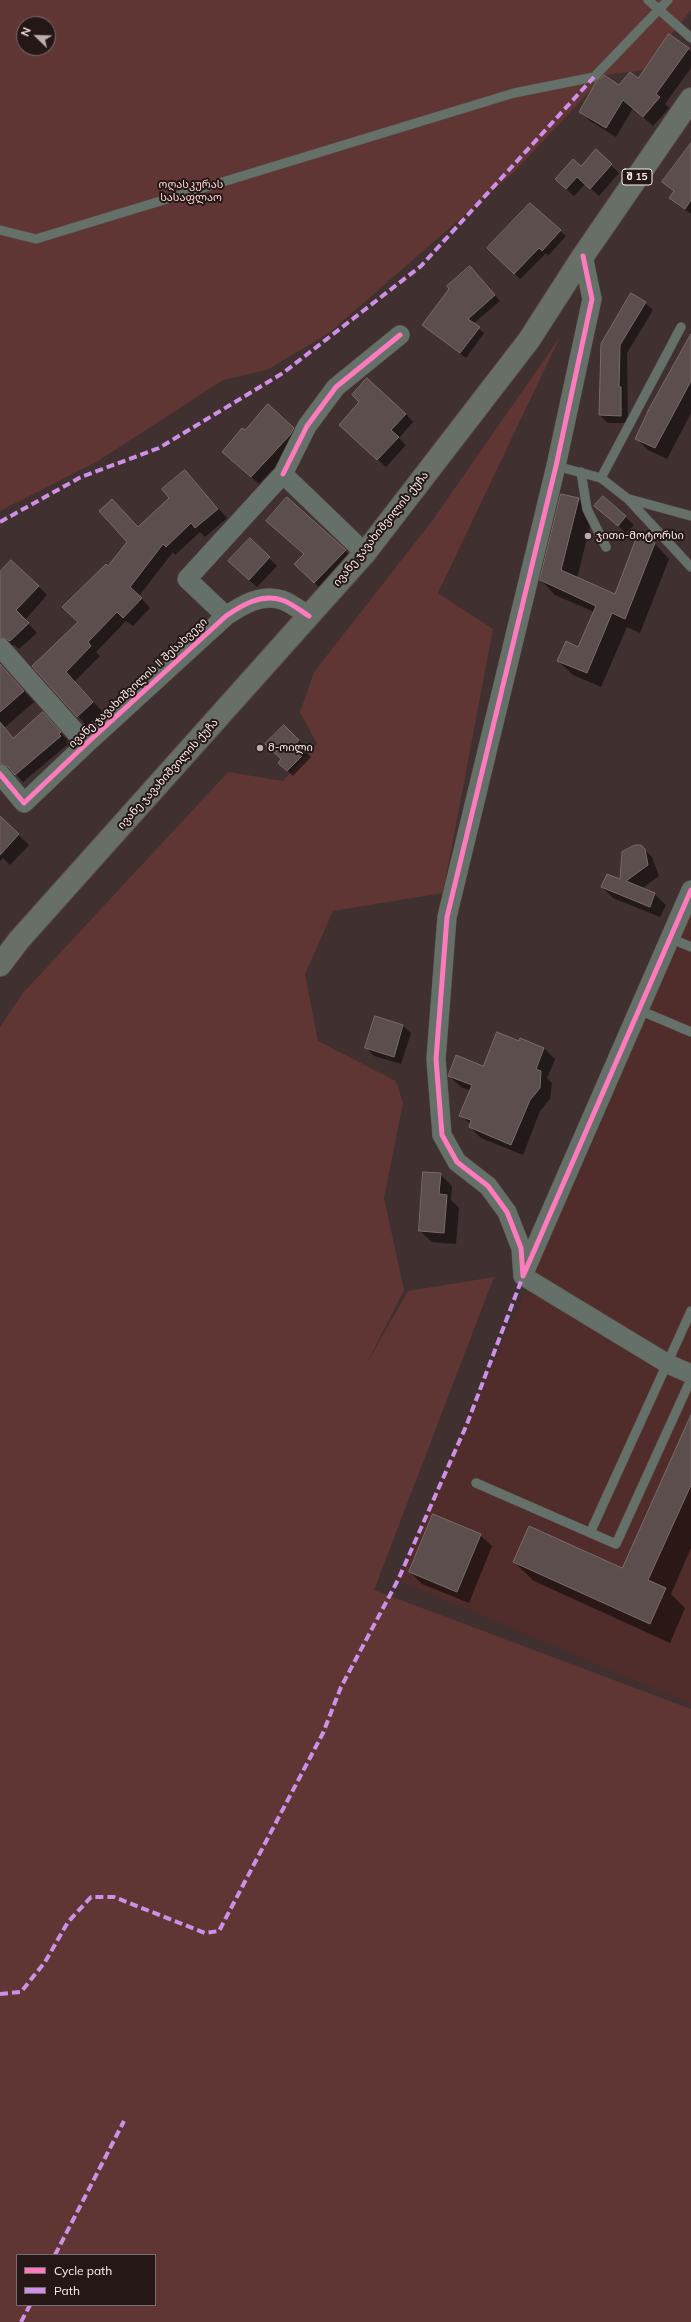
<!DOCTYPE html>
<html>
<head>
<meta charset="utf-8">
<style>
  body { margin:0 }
  #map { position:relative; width:691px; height:2322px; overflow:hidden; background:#40302f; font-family:Mulish,sans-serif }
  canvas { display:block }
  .legend { position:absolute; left:16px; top:2254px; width:140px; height:52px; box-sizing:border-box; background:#251716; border:1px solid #7b6e6c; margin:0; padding:5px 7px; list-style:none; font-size:12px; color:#fcf0ee }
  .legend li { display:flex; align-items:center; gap:8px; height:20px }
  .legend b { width:20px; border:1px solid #7b6e6c }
  .north { position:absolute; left:16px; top:16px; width:40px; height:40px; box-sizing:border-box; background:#251716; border:1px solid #7b6e6c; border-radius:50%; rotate:293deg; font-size:11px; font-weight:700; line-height:16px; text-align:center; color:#fcf0ee }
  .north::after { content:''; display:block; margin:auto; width:14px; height:18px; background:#baadab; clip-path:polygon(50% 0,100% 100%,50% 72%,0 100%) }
</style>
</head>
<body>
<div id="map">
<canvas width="691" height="2322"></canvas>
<ul class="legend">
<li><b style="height:5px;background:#fd7abc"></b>Cycle path</li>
<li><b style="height:5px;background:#ce8fe9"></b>Path</li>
</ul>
<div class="north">N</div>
</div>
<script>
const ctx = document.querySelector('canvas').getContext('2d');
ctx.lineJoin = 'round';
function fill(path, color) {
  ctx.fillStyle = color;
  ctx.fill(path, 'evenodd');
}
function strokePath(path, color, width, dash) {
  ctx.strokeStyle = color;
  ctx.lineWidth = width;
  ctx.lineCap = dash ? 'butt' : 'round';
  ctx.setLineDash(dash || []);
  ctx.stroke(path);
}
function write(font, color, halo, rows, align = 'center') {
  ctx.font = font + ' Mulish,"Noto Sans Georgian",sans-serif';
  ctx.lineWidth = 4;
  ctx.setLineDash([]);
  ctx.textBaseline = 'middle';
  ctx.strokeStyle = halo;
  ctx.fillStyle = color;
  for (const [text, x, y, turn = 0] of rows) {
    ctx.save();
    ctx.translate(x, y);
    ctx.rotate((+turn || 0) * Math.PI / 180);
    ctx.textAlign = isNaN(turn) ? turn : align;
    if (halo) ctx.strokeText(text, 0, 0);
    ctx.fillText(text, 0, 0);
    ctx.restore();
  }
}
fill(new Path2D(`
  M 691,911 L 691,1704 L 398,1580 L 451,1456 L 591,1147 Z`), '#502d2b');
fill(new Path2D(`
  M 0,0 L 691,0 L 691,10 L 643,70 L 605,75 L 514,172 L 329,333 L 267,370 L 223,380 L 98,461 L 0,511 ZM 24,24 L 48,24 L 48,48 L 24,48 Z
  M 560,337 L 438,593 L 493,629 L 443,893 L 333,911 L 305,974 L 318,1041 L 396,1081 L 403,1103 L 384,1198 L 404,1290 L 366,1365 L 408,1291 L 494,1277 L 374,1590 L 691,1709 L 691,2322 L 0,2322 L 0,1027 L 22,994 L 228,772 L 283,781 L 317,744 L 300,712 L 314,672 L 432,521 ZM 17,2255 L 155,2255 L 155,2305 L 17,2305 Z`), '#5f3633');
fill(new Path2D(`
  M 688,49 L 691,52 L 691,68 L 665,104 L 669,108 L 653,126 L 633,108 L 616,137 L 590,121 L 580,111 L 619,86 L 638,79 Z
  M 691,145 L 691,214 L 670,198 L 675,192 L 663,182 Z
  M 596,151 L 619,173 L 599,196 L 585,184 L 574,196 L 564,187 Z
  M 560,231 L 566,236 L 548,256 L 546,253 L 520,279 L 489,248 Z
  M 475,273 L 500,301 L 473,324 L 484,333 L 466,358 L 424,325 Z
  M 645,303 L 653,310 L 627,353 L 628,423 L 608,423 L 600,415 L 602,344 Z
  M 691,336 L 691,413 L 667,459 L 648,450 L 636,438 Z
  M 406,414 L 413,422 L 399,438 L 406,445 L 386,467 L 348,433 Z
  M 293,428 L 301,436 L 298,443 L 259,484 L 223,452 L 245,432 Z
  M 185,471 L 227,518 L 205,537 L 200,532 L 175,555 L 173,552 L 139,596 L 150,608 L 133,626 L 126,621 L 96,652 L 100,656 L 74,682 L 102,711 L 87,726 L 33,666 L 79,622 L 108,567 L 139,528 L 170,498 Z
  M 604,497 L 634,525 L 626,533 L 604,513 Z
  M 578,499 L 593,514 L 577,578 L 616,596 L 638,538 L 655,544 L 669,559 L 640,633 L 627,627 L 601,687 L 573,675 L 558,661 L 579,648 L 594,612 L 555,595 L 541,580 Z
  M 250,539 L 277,566 L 257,587 L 237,569 Z
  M 345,551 L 351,556 L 320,588 L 295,564 Z
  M 0,574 L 38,586 L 47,595 L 25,620 L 37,633 L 19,649 L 14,645 L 7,645 L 0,639 Z
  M 0,664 L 34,702 L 4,728 L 14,739 L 51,721 L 68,741 L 66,742 L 68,744 L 23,782 L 14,772 L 5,771 L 0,766 Z
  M 284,726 L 304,746 L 302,748 L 311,757 L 293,776 L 279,763 L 282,759 Z
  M 0,818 L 29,845 L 10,865 L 3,858 L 0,861 Z
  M 641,846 L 652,857 L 659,876 L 641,889 L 655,894 L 666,905 L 660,917 L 613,898 L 602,887 L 621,880 L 623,852 L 626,849 Z
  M 403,1026 L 411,1033 L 401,1064 L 374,1056 L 367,1048 Z
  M 520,1043 L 544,1048 L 555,1059 L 547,1078 L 552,1083 L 550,1099 L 540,1111 L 523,1155 L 481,1138 L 470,1127 L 471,1125 L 461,1115 L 471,1091 L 461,1087 L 449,1076 L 484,1068 Z
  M 440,1174 L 452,1186 L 451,1200 L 459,1208 L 456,1244 L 432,1242 L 420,1231 Z
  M 691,1417 L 691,1548 L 671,1594 L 685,1608 L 670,1643 L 534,1581 L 514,1562 L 623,1569 Z
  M 480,1535 L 492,1546 L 469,1603 L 422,1584 L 410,1572 Z`), '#0007');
const building = new Path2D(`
  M 669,34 L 689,48 L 656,94 L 660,97 L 643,117 L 623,100 L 606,128 L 579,112 L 596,82 L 604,75 L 619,85 L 630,72 L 638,78 Z
  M 691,143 L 691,200 L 685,209 L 669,198 L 674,191 L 662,182 Z
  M 596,149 L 612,164 L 590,189 L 577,177 L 566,189 L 555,179 L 573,159 L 581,166 Z
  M 530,203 L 561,230 L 542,251 L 539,248 L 514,274 L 487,248 Z
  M 470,266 L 495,295 L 468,319 L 480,327 L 460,353 L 422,325 L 449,289 L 447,286 Z
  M 631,293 L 646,302 L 620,345 L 619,387 L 621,387 L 621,416 L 599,415 L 601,344 Z
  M 691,334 L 691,381 L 655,448 L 635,439 L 649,409 Z
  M 367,378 L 406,414 L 391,430 L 399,437 L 377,460 L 339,425 L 359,402 L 352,395 Z
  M 268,404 L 294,428 L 290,435 L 251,477 L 222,452 L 242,428 L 245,430 Z
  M 185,470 L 218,509 L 195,528 L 191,523 L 166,547 L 163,544 L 130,587 L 142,598 L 123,618 L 117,612 L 88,642 L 91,646 L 66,672 L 93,702 L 77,717 L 32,666 L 78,622 L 62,607 L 106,564 L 108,566 L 127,542 L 99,511 L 112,499 L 138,527 L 169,498 L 162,489 Z
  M 561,494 L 579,498 L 561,570 L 615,594 L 637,536 L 655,543 L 625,619 L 612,613 L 587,673 L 557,661 L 566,641 L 578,647 L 596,606 L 540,580 Z
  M 603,496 L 626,516 L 618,526 L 594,506 Z
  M 287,497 L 346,550 L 314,583 L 294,564 L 304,554 L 266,521 Z
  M 250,538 L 270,557 L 249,580 L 228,561 Z
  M 11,560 L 39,586 L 16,610 L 29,623 L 10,641 L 0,636 L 0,572 Z
  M 0,664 L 24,691 L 0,712 Z
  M 43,712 L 61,732 L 59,734 L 61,736 L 15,775 L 8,767 L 0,763 L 0,722 L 13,738 Z
  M 284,725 L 299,740 L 297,743 L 306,752 L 287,771 L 278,763 L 281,759 L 265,744 Z
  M 0,816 L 19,834 L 0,855 Z
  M 635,845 L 641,845 L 645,849 L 648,865 L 626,881 L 655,893 L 650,907 L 601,887 L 607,874 L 620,879 L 622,852 Z
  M 375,1016 L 403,1025 L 394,1057 L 365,1048 Z
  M 497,1032 L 519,1041 L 520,1038 L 544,1048 L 536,1069 L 541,1071 L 540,1088 L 530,1100 L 511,1145 L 469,1127 L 471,1120 L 459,1116 L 472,1085 L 448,1076 L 456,1055 L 483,1066 Z
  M 423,1172 L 441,1173 L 439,1194 L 447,1195 L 444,1233 L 419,1231 Z
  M 691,1415 L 691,1485 L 648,1580 L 666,1588 L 650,1624 L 513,1562 L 529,1526 L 622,1568 Z
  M 433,1514 L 481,1534 L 457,1592 L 409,1572 Z`);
fill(building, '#5c4e4c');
strokePath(building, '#796b69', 1);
const lane = new Path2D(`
  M 648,0 L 691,38
  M 0,230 L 36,239 L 514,93 L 594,77 L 668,0
  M 556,466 L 601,478 L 628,499 L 691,567
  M 581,472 L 587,509 L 606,547
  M 601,478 L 681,327
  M 629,499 L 691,516
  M 670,938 L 691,947
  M 639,1010 L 691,1032
  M 476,1483 L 616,1544 L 691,1379
  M 590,1533 L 691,1311`);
const street = new Path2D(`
  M 283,474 L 307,426 L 336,387 L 400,335
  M 226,616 L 187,579 L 283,474 L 365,553
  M 0,647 L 86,744
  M 0,774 L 24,803 L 86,744 L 226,616 C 242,605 262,593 282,600 C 291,603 301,611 309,616
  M 524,1273 L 691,890
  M 523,1276 L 521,1248 L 507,1212 L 488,1186 L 457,1162 L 442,1135 L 436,1059 L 447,917 L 556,466 L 592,299 L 583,256
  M 523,1276 L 668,1364 L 691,1374`);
const primary = new Path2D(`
  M 0,965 L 19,940 L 365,553 L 529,340 L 583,256 L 691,99`);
strokePath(lane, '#594d4b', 10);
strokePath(street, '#594d4b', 20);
strokePath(primary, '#594d4b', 24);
strokePath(lane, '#657069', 9);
strokePath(street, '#657069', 19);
strokePath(primary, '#676f67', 22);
strokePath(new Path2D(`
  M 0,522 L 81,477 L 159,448 L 283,373 L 421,266 L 594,77
  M 0,1994 L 21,1992 L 45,1962 L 68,1922 L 91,1897 L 114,1897 L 205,1933 L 219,1931 L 323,1733 L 341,1687 L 398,1580 L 467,1424 L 523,1276
  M 55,2255 L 124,2121
  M 21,2322 L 30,2305`), '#ce8fe9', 4, [8, 4]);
strokePath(new Path2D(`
  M 283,474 L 307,426 L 336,387 L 400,335
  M 0,774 L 24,803 L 86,744 L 226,616 C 242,605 262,593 282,600 C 291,603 301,611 309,616
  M 524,1274 L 691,890
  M 523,1276 L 521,1248 L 507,1212 L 488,1186 L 457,1162 L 442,1135 L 436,1059 L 447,917 L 556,466 L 592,299 L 583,256`), '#fd7abc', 5);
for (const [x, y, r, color] of [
  [588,536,4,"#baadab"],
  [260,748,4,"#baadab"]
]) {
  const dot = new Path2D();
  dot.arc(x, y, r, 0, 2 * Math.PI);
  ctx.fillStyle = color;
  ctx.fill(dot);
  strokePath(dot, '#251716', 1.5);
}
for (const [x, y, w] of [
  [637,177,30]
]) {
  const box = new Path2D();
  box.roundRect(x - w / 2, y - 8, w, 16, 3);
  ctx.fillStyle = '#251716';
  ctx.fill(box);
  strokePath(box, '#fcf0ee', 1);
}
write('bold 10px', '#fcf0ee', null, [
  ["შ 15",637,177]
]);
write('11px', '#fad5d0', '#251716', [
  ["ოღასკურას",191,185],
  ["სასაფლაო",191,198]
]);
write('11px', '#fcf0ee', '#251716', [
  ["ივანე ჯავახიშვილის ქუჩა",381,529,-51],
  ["ივანე ჯავახიშვილის II შესახვევი",138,683,-43],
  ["ივანე ჯავახიშვილის ქუჩა",168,774,-48]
]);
write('11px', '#fcf0ee', '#251716', [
  ["ჯითი-მოტორსი",596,536],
  ["მ-ოილი",268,748]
], 'left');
</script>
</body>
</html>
